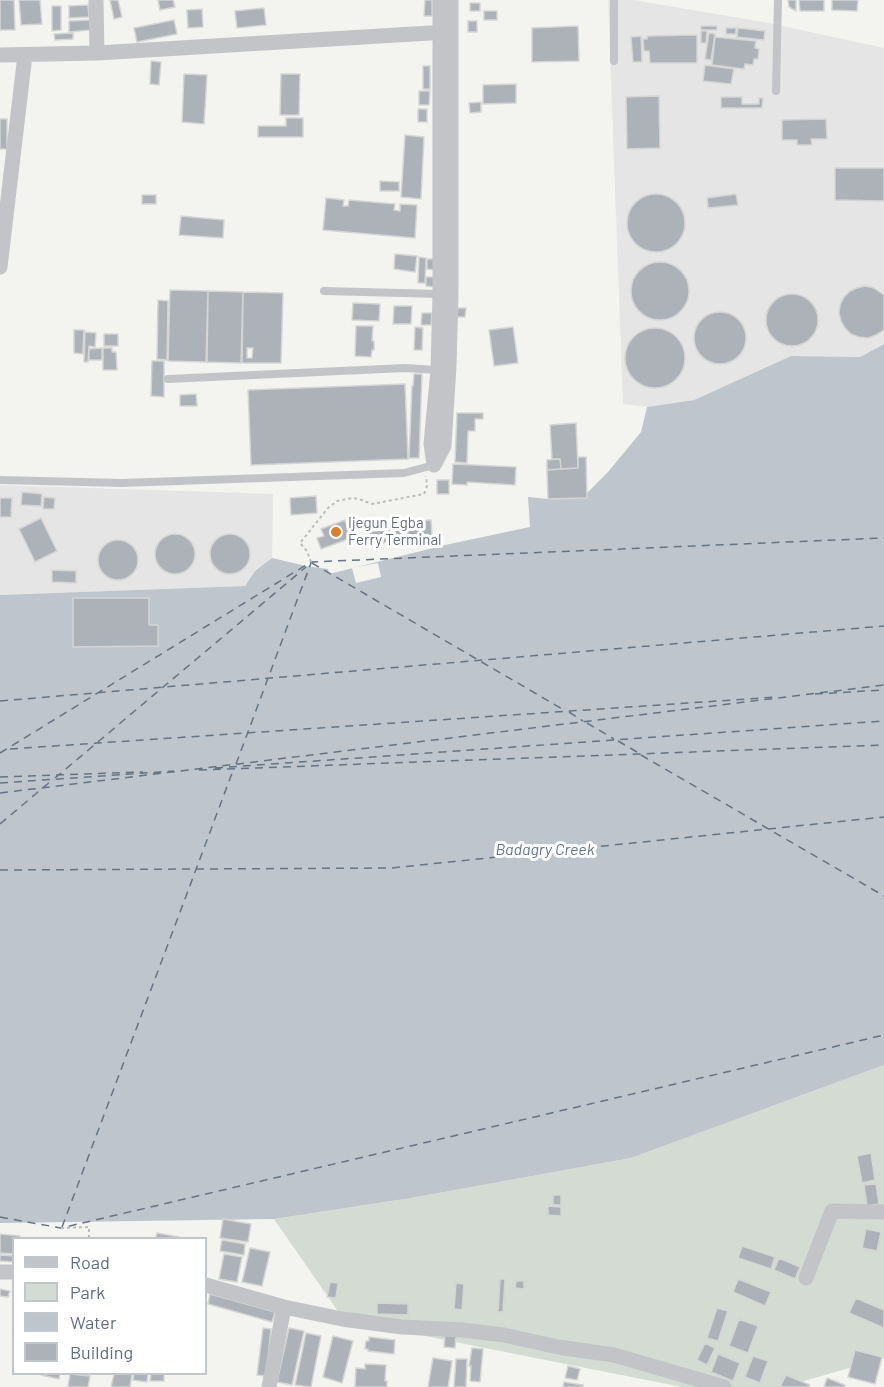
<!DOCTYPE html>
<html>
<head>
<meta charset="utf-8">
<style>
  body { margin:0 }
  #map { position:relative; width:884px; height:1387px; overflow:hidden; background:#f3f4f0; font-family:Barlow,sans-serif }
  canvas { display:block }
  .legend { position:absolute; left:12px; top:1237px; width:195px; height:138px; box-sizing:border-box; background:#fff; border:2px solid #c1c5cc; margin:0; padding:8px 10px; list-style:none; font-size:18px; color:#646d80 }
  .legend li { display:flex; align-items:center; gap:12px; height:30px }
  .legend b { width:30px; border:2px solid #c1c5cc }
</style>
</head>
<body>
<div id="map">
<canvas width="884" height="1387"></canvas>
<ul class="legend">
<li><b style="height:8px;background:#c2c4c8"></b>Road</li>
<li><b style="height:16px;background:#d3dbd2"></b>Park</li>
<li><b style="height:16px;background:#bfc5cc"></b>Water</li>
<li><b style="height:16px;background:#adb1b8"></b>Building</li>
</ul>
</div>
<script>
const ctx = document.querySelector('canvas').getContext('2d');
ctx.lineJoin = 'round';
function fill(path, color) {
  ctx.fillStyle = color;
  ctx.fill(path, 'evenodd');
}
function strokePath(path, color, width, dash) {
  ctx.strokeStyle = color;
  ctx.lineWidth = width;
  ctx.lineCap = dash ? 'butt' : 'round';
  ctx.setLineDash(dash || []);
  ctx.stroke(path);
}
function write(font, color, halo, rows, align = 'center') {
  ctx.font = font + ' Barlow,sans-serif';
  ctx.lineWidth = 6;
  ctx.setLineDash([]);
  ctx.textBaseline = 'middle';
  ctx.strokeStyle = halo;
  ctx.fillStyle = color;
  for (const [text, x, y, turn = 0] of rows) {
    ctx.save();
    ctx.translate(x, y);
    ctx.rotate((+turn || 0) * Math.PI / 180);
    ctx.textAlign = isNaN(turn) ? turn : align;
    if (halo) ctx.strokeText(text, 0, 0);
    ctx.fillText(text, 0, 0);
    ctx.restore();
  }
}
fill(new Path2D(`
  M 608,0 L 633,0 L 769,23 L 884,48 L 884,344 L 860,357 L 791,356 L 694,400 L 647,407 L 623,404 Z
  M 0,485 L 273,494 L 272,558 L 255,571 L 245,586 L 0,595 Z`), '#e4e5e4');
fill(new Path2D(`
  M 884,1065 L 884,1358 L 783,1387 L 682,1387 L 344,1320 L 274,1219 L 411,1198 L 631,1158 Z`), '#d3dbd2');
fill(new Path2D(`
  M 884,344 L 884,1065 L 631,1158 L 411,1198 L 274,1219 L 0,1223 L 0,595 L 245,586 L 255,571 L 272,558 L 306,566 L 328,569 L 329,574 L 445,545 L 530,527 L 528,497 L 548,499 L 587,493 L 608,472 L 641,432 L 647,407 L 694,400 L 791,356 L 860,357 Z`), '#bfc5cc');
fill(new Path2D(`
  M 378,563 L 381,577 L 356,583 L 352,568 Z`), '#f3f4f0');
strokePath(new Path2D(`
  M 312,563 L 564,710
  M 815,694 L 884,690
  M 0,701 L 884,626
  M 569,712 L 583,721
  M 587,723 L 614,739
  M 618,741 L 637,752
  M 10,749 L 777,697
  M 0,753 L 311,562 L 884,538
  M 641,755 L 884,896
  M 236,764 L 311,563
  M 215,768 L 884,721
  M 199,770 L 884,745
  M 0,777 L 143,772
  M 55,778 L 306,567
  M 0,783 L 174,771
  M 0,793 L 884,685
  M 0,824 L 51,781
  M 0,870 L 391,868 L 884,817
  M 0,1217 L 61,1228 L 884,1035
  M 62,1227 L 234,768`), '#657485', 1.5, [8, 6]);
const building = new Path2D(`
  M 0,0 L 14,0 L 15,30 L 0,30 Z
  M 19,0 L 40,0 L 42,24 L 21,25 Z
  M 110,0 L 118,0 L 122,17 L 114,19 Z
  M 158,0 L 173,0 L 175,7 L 160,10 Z
  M 425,0 L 432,0 L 432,16 L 424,16 Z
  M 788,0 L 796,0 L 796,11 L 789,7 Z
  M 799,0 L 824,0 L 824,11 L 800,11 Z
  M 832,0 L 858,0 L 857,11 L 832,10 Z
  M 470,3 L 480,3 L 480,11 L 470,11 Z
  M 88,5 L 89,17 L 69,18 L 69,6 Z
  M 52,6 L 61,6 L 61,30 L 52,31 Z
  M 264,8 L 266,25 L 237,28 L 235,11 Z
  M 202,9 L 203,27 L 188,28 L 187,10 Z
  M 484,11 L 497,11 L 497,20 L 484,20 Z
  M 90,20 L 90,30 L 69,32 L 69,21 Z
  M 174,20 L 177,34 L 137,42 L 134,28 Z
  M 468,21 L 477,21 L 477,32 L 468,32 Z
  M 578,26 L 579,61 L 532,62 L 532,28 Z
  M 701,26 L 717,26 L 717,30 L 701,30 Z
  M 726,28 L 736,28 L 736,34 L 726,34 Z
  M 738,28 L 765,31 L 764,40 L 737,37 Z
  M 701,31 L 707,31 L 706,43 L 701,43 Z
  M 73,33 L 73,39 L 55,40 L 54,34 Z
  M 709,33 L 715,34 L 711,60 L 705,59 Z
  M 697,35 L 697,63 L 650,63 L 649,51 L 644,51 L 643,39 L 647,39 L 647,36 Z
  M 641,36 L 642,62 L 633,62 L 631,37 Z
  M 715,37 L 756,41 L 755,48 L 759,49 L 758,59 L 754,59 L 753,65 L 745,64 L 744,69 L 712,65 Z
  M 151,61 L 161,62 L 159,85 L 150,84 Z
  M 705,65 L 734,69 L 731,84 L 703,81 Z
  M 423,66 L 430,66 L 430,89 L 423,89 Z
  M 184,74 L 207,75 L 204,124 L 182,122 Z
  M 281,74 L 300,74 L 299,115 L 280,115 Z
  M 516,84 L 516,103 L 483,104 L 483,85 Z
  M 419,91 L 430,91 L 429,105 L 419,105 Z
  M 659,96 L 660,148 L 627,149 L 626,97 Z
  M 721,97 L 742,97 L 742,104 L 759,104 L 759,98 L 763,98 L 762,108 L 721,108 Z
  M 481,102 L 481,112 L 470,113 L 469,103 Z
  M 418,109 L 427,109 L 427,122 L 418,122 Z
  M 286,118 L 303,118 L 303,137 L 258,137 L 258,126 L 286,126 Z
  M 0,119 L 7,119 L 7,149 L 0,149 Z
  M 826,119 L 827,139 L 811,139 L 812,145 L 797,145 L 797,140 L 782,140 L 782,120 Z
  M 405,135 L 424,137 L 421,199 L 401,197 Z
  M 835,168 L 884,168 L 884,201 L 835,200 Z
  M 380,181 L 399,182 L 399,191 L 380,191 Z
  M 736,194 L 738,205 L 708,208 L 707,198 Z
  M627 223a29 29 0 1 1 58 0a29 29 0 1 1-58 0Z
  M 142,195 L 156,195 L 156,204 L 142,204 Z
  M 326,198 L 344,200 L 343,206 L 348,206 L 349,200 L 395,204 L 394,210 L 400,211 L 400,204 L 417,205 L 415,238 L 323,230 Z
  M 181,216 L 224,220 L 223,238 L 179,235 Z
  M 395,254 L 417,256 L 415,272 L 394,269 Z
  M 419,257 L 426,258 L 425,283 L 418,283 Z
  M 427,259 L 435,259 L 435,270 L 427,269 Z
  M631 291a29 29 0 1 1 58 0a29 29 0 1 1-58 0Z
  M 426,277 L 435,277 L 434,287 L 426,286 Z
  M 865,286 L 874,288 L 884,295 L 884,330 L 876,335 L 868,338 L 859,337 L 851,334 L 845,328 L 841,321 L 839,313 L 840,305 L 844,297 L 850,291 L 857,288 Z
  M 170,290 L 208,291 L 206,362 L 168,361 Z
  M 208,291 L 243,292 L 241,363 L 207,362 Z
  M 243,292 L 283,293 L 281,363 L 242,363 ZM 247,348 L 253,348 L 252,358 L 247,358 Z
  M766 320a26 26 0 1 1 52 0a26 26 0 1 1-52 0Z
  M 158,300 L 168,301 L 167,360 L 157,359 Z
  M 353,303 L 380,304 L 379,321 L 352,320 Z
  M 394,306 L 412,306 L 411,324 L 393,324 Z
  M 458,308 L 466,308 L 465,317 L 457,317 Z
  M694 338a26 26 0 1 1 52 0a26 26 0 1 1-52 0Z
  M 422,313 L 432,313 L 431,325 L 421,325 Z
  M 356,326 L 373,326 L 372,341 L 374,341 L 374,350 L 372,350 L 371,357 L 355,356 Z
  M 415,327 L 423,328 L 422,350 L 414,350 Z
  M 513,327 L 518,363 L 494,366 L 489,330 Z
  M625 358a30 30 0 1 1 60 0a30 30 0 1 1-60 0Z
  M 74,330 L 84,330 L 83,354 L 74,353 Z
  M 85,332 L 96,333 L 95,347 L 89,346 L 88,362 L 84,362 Z
  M 104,334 L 118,334 L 118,346 L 104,346 Z
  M 102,348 L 102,360 L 89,360 L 89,349 Z
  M 103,348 L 112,348 L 112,352 L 116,352 L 117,370 L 103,370 Z
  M 152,361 L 164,361 L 164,397 L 151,396 Z
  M 414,374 L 422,374 L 419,458 L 409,458 L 412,386 L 413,386 Z
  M 405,384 L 408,459 L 251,465 L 248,390 Z
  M 196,394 L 197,406 L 180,406 L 180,395 Z
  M 457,413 L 483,413 L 483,419 L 475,419 L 475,431 L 468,431 L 467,463 L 455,462 Z
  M 576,423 L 578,468 L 561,469 L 560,459 L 552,459 L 550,425 Z
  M 578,457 L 586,457 L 587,498 L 548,499 L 547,470 L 578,468 Z
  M 560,459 L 561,469 L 547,470 L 547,460 Z
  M 453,464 L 516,467 L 515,485 L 467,482 L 467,485 L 452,484 Z
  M 437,480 L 449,480 L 449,494 L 437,494 Z
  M 22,492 L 42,494 L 41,506 L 21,505 Z
  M 316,496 L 317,513 L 291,515 L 290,498 Z
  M 44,497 L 55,498 L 54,509 L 43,509 Z
  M 0,498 L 12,498 L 11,517 L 0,517 Z
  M 41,518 L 57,551 L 35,562 L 19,529 Z
  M 345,520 L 351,538 L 321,549 L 317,538 L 324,536 L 321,529 Z
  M 431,520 L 432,536 L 408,539 L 407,522 Z
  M 406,528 L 407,540 L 366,545 L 365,532 Z
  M155 554a20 20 0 1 1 40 0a20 20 0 1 1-40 0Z
  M210 554a20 20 0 1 1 40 0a20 20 0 1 1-40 0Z
  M98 560a20 20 0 1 1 40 0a20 20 0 1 1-40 0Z
  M 52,570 L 76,571 L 76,583 L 52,582 Z
  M 73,598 L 149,598 L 149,625 L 158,625 L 158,646 L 73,647 Z
  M 871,1153 L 875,1180 L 862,1183 L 857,1156 Z
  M 876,1184 L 879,1204 L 867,1206 L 864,1185 Z
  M 553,1195 L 561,1195 L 561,1205 L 553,1205 Z
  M 548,1206 L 561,1207 L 561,1216 L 548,1215 Z
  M 223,1219 L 251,1224 L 248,1242 L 220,1238 Z
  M 866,1229 L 881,1232 L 877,1251 L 862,1248 Z
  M 157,1233 L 179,1237 L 178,1238 L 156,1238 Z
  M 0,1234 L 20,1236 L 20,1238 L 14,1238 L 14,1254 L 0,1253 Z
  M 222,1240 L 245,1244 L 244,1255 L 220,1251 Z
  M 742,1246 L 775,1257 L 771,1269 L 738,1258 Z
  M 250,1248 L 270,1252 L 262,1286 L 242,1282 Z
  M 224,1254 L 242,1257 L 237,1282 L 219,1279 Z
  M 0,1255 L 14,1256 L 14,1262 L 0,1261 Z
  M 779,1258 L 800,1267 L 795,1279 L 774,1270 Z
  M 500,1279 L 505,1279 L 503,1312 L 498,1312 Z
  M 738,1279 L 771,1292 L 765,1306 L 733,1292 Z
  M 516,1281 L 524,1281 L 524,1289 L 515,1288 Z
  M 330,1282 L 338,1283 L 336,1298 L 327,1297 Z
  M 456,1283 L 464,1284 L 462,1310 L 454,1309 Z
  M 0,1289 L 10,1291 L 8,1297 L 0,1296 Z
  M 210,1294 L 275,1312 L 272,1322 L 208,1304 Z
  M 856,1298 L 884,1310 L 884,1328 L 849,1313 Z
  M 377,1303 L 408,1304 L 408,1315 L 377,1314 Z
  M 717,1308 L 728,1311 L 718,1341 L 707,1338 Z
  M 739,1319 L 758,1326 L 748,1353 L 729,1346 Z
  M 263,1328 L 271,1329 L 266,1376 L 257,1375 Z
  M 289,1328 L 304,1331 L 292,1385 L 277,1382 Z
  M 306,1333 L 321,1336 L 311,1387 L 295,1385 Z
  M 445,1333 L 456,1334 L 455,1348 L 444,1347 Z
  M 333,1336 L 353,1341 L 342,1383 L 323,1377 Z
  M 369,1337 L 395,1340 L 394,1354 L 368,1351 L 368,1349 L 365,1349 L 366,1341 L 369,1341 Z
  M 705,1343 L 715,1348 L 707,1365 L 697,1360 Z
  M 472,1348 L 483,1349 L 480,1382 L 470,1381 L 471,1366 L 469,1366 Z
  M 855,1350 L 882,1357 L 875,1384 L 848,1377 Z
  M 718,1354 L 740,1363 L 733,1381 L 711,1372 Z
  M 753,1356 L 768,1361 L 760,1383 L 745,1377 Z
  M 433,1358 L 452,1361 L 448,1387 L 428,1387 Z
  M 456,1359 L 467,1359 L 466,1387 L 454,1387 Z
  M 365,1364 L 386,1365 L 385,1381 L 387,1381 L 387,1387 L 355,1387 L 356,1368 L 365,1369 Z
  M 568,1366 L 580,1369 L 577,1380 L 565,1378 Z
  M 41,1374 L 60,1374 L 59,1379 L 41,1375 Z
  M 70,1374 L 90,1376 L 88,1387 L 68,1387 Z
  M 114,1374 L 132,1374 L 130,1387 L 111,1387 Z
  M 134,1374 L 148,1374 L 147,1382 L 133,1380 Z
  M 151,1374 L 164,1374 L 164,1381 L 150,1381 Z
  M 786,1375 L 810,1385 L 809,1387 L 780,1387 Z
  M 827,1378 L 845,1385 L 845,1387 L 824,1387 Z
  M 564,1382 L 583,1385 L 583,1387 L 563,1387 Z`);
fill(building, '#adb1b8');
strokePath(building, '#d5d5d3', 1.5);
strokePath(new Path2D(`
  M 311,562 L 307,551 L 300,543 L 328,508 L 337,501 L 352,498 L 359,499 L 372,504 L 424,494 L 427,486 L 426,476
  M 61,1228 L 89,1227 L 89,1238`), '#bbbcbf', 2, [3, 3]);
strokePath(new Path2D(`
  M 614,61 L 614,0
  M 776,91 L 778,0
  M 324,291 L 440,294
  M 168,379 L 405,368 L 438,370
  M 0,480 L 122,483 L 404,473 L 434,465`), '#c2c4c8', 8);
strokePath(new Path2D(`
  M 96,0 L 97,53
  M 0,55 L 97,53 L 447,32
  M 0,267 L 25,55
  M 434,465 L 444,446 L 449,366 L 451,293 L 451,0
  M 434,465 L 431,444 L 438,370 L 440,294 L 440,0
  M 0,1272 L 14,1272
  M 806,1278 L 832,1211 L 884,1212
  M 206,1285 L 284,1307 L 342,1319 L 402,1327 L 462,1330 L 504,1335 L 558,1347 L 614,1355 L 724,1387
  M 269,1387 L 284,1307`), '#c2c4c8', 15);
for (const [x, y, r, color] of [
  [336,532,6,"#db7f29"]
]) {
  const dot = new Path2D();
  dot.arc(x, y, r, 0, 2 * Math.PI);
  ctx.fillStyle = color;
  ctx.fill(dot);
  strokePath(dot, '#fff', 2);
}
write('15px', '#646d80', '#fff', [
  ["Ijegun Egba",348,523],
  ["Ferry Terminal",348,540]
], 'left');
write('italic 16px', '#657485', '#fff', [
  ["Badagry Creek",545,850]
]);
</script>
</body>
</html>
